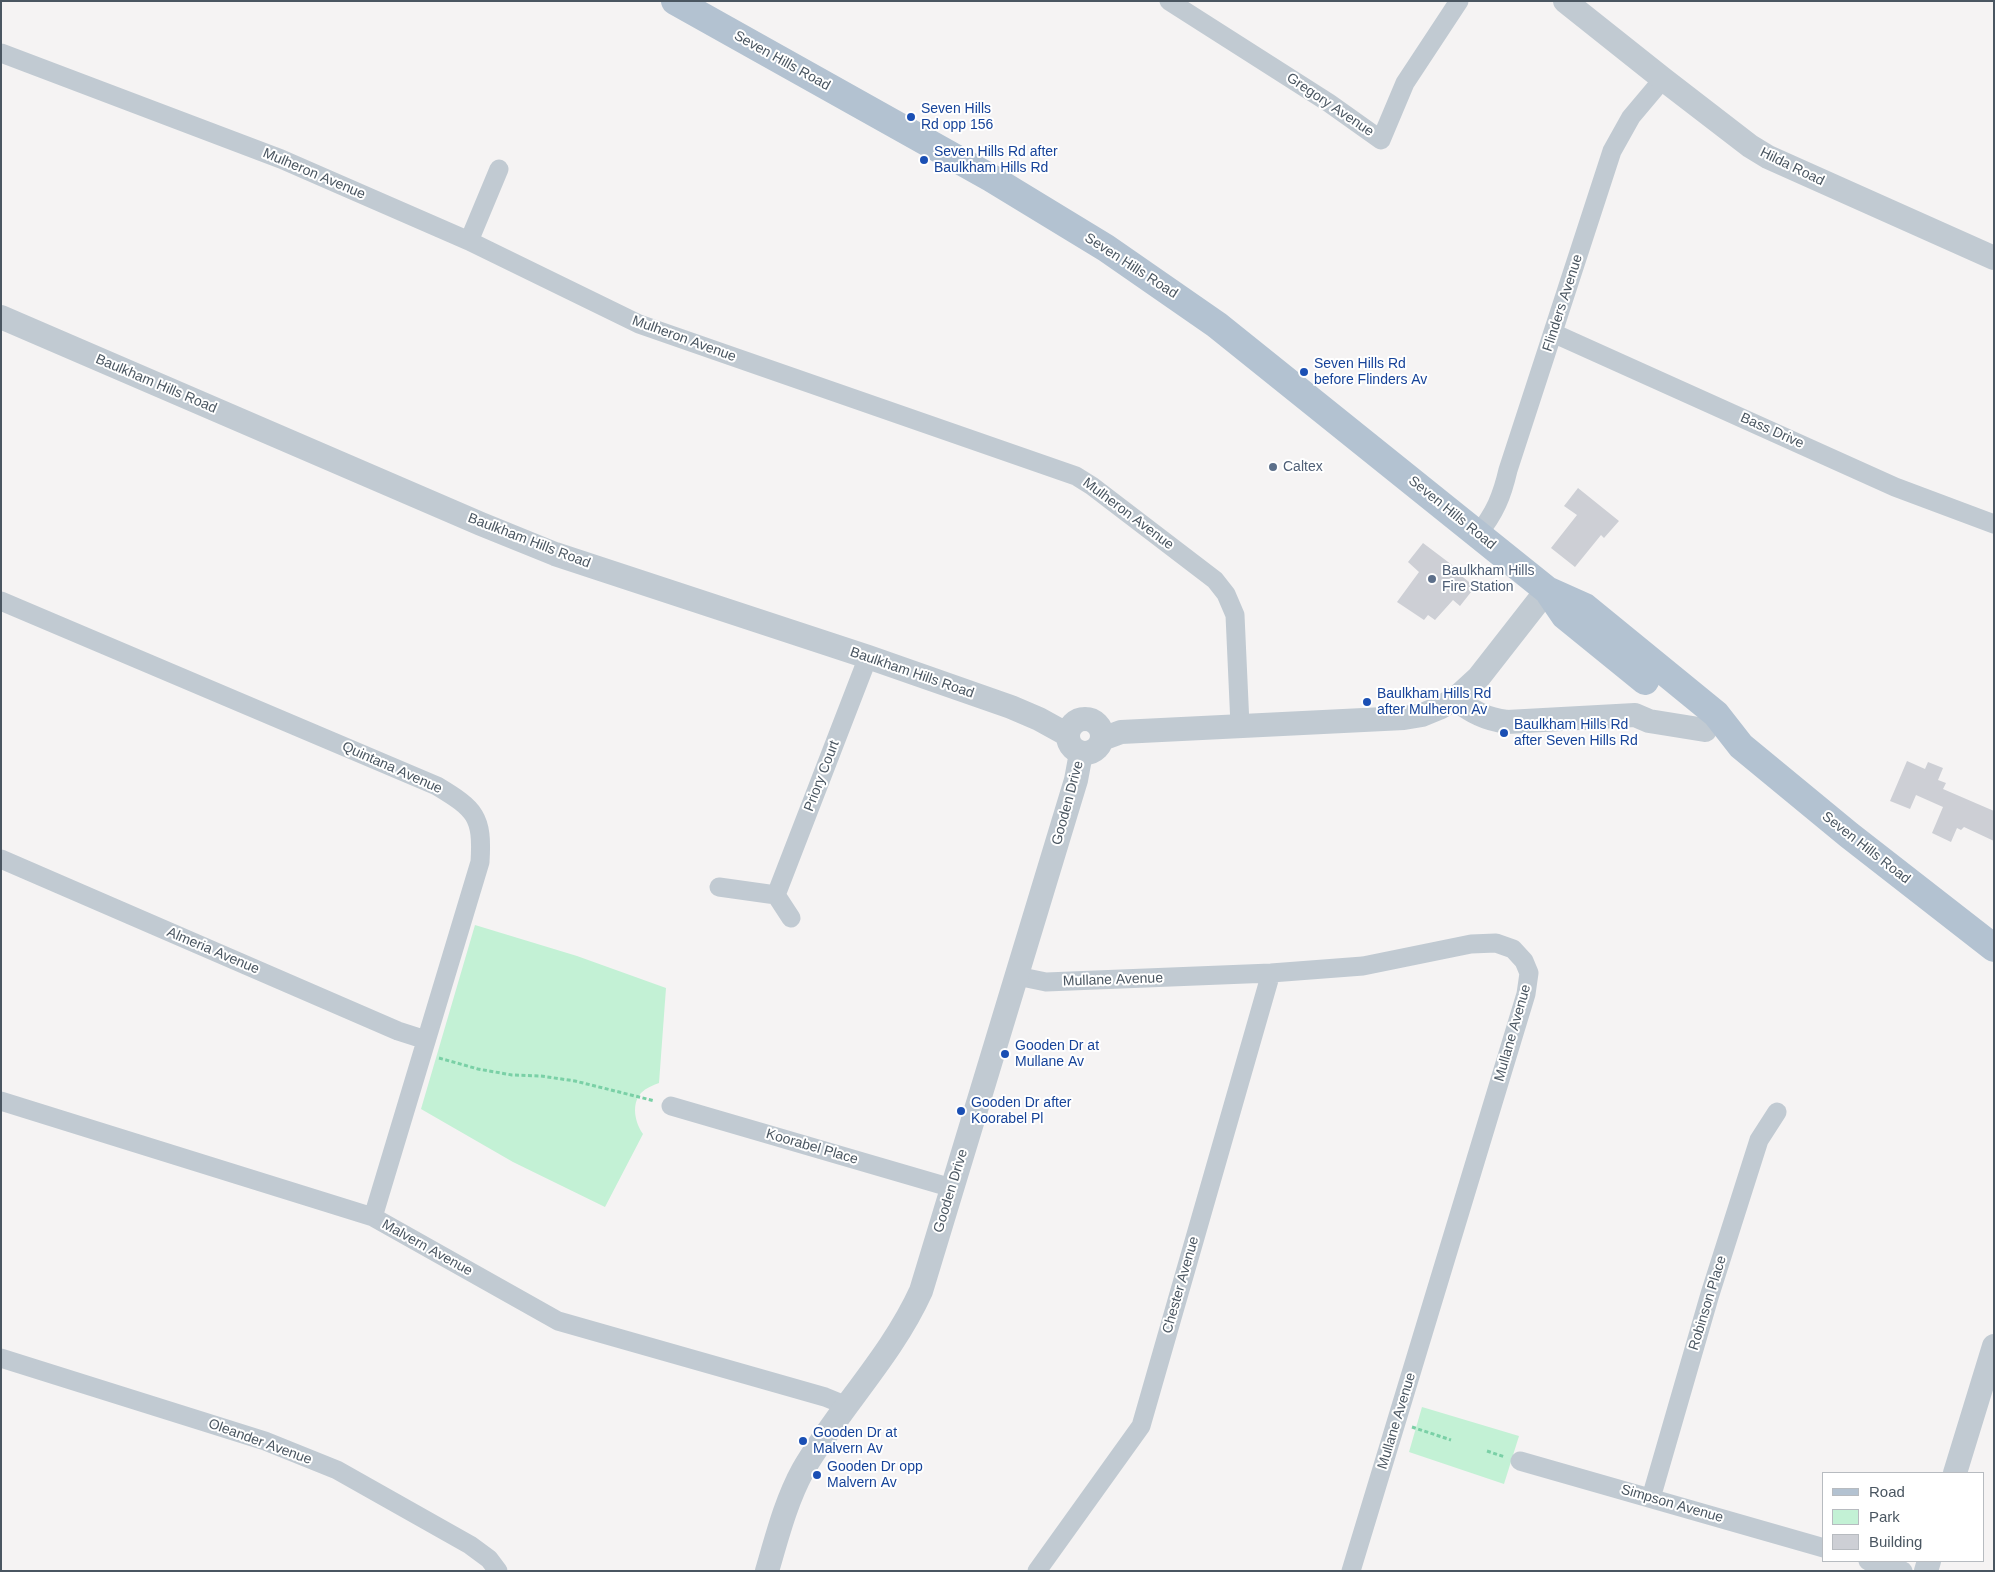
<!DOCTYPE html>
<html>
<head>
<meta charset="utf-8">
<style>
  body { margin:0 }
  #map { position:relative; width:1995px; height:1572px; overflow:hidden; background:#f5f3f3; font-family:Arial,sans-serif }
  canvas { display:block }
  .frame { position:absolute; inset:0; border:2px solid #4a5661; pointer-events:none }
  .legend { position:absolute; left:1822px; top:1472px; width:162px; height:90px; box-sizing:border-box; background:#fff; border:1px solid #b7bbc0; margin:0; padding:6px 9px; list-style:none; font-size:15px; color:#4a5661 }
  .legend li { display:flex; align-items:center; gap:10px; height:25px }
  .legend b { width:25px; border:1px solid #b7bbc0 }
</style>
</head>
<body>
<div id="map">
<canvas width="1995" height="1572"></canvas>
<div class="frame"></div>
<ul class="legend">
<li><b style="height:6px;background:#b3c2d1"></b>Road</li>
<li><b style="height:14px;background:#c3f1d5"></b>Park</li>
<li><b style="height:14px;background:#cdcfd5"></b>Building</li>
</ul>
</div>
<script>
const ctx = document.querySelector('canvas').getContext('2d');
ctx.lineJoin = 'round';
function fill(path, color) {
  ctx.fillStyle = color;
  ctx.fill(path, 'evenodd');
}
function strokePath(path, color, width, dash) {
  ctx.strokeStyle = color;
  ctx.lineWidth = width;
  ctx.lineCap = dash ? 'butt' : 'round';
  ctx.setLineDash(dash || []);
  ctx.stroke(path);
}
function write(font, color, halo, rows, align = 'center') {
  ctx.font = font + ' Arial,sans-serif';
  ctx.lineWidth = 4;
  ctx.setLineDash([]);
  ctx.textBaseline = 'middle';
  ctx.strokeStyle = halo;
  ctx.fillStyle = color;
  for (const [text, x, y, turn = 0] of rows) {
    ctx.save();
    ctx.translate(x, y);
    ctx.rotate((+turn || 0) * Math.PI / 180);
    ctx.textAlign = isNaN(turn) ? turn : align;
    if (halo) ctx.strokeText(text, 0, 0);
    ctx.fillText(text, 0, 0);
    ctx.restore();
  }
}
fill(new Path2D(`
  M 475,925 L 577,956 L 666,988 L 659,1083 C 653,1085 646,1088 641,1093 C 631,1104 635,1123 643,1134 L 605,1207 L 513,1162 L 421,1109 Z
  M 1422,1407 L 1519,1436 L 1504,1484 L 1409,1452 Z`), '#c3f1d5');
fill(new Path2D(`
  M 1578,488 L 1619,521 L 1604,538 L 1601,535 L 1575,567 L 1551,548 L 1577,515 L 1564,506 Z
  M 1423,543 L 1460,571 L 1458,573 L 1475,587 L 1460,606 L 1453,600 L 1435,620 L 1428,615 L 1424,620 L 1397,602 L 1419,572 L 1408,562 Z
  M 1907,761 L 1925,769 L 1928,762 L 1943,768 L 1938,780 L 1946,783 L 1943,789 L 1994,811 L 1994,841 L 1964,827 L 1961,830 L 1957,828 L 1951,842 L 1932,833 L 1943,807 L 1916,795 L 1910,809 L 1890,801 Z`), '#cdcfd5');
strokePath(new Path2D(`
  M 439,1058 L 478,1069 L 512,1075 L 541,1076 L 575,1081 L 655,1101
  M 1412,1427 L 1451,1440
  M 1487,1451 L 1505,1457`), '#7ad0a6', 3, [4, 2.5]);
strokePath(new Path2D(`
  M 1169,1 L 1329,103 L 1381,140 L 1405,83 L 1459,1
  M 1,53 L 281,159 L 469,241 L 639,324 L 1076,476 L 1092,486 L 1215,580 L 1226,594 L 1235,615 L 1240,725
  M 469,241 L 499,169
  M 1553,333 L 1895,487 L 1994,524
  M 1478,534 C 1495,513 1502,496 1508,470 L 1612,151 L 1631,117 L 1663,79
  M 1,601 L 437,786 C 475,809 483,816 480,862 L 373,1217
  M 1,859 L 398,1031 L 426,1040
  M 719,887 L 776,895
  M 791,918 L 776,895 L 868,657
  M 1017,976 L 1046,982 L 1271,973 L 1363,966 L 1471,944 L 1496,943 L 1513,949 L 1524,961 L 1529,973 L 1526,994 L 1351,1571
  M 1,1101 L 373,1217 L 558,1321 L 825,1397 L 847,1406
  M 671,1106 L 952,1188
  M 1,1358 L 265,1441 L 337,1470 L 470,1545 L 489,1559 L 498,1571
  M 1520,1461 L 1824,1548
  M 1651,1498 L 1710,1294 L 1759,1140 L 1777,1112
  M 1868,1561 L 1903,1571
  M 1037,1571 L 1141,1426 L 1271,973`), '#c1cad2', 19);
strokePath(new Path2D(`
  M 1565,1 L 1663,79 L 1750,146 L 1768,157 L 1994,258
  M 1,317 L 481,524 L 555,554 L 868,657 L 1011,707 L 1039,719 L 1068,735
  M 1455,699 C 1473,712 1485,719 1507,722 L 1635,715 L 1649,721 L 1705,730
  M1068 736a17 17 0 1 1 34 0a17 17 0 1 1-34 0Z
  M 1102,739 L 1121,732 L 1404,718 L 1422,715 L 1439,708 L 1455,699 L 1479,677 L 1547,590
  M 1955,1473 L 1994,1346
  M 767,1571 C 777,1537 786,1501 803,1470 C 839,1408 891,1357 921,1291 L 1076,780 L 1081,753
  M 1926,1571 L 1929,1561`), '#c1cad2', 24);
strokePath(new Path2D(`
  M 675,1 L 991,178 L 1106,248 L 1217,325 L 1547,590 L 1585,607 L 1716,714 L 1741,746 L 1849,835 L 1994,948
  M 1550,594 L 1565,616 L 1645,681`), '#b3c2d1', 28);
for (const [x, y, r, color] of [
  [911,117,5,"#1a4fb4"],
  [924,160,5,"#1a4fb4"],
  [1304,372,5,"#1a4fb4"],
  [1273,467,5,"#5c6f8a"],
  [1432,579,5,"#5c6f8a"],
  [1367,702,5,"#1a4fb4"],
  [1504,733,5,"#1a4fb4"],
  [1005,1054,5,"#1a4fb4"],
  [961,1111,5,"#1a4fb4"],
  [803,1441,5,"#1a4fb4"],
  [817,1475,5,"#1a4fb4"]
]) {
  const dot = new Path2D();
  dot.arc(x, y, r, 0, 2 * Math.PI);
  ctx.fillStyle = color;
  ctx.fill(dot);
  strokePath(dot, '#fff', 2);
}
write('14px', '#4a5661', '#fff', [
  ["Seven Hills Road",782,61,29],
  ["Gregory Avenue",1330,105,34],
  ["Hilda Road",1792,167,26],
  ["Mulheron Avenue",314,174,23],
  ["Seven Hills Road",1131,266,33],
  ["Flinders Avenue",1563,303,-72],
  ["Mulheron Avenue",684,339,20],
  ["Baulkham Hills Road",156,384,23],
  ["Bass Drive",1772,431,24],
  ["Seven Hills Road",1452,513,39],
  ["Mulheron Avenue",1128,514,37],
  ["Baulkham Hills Road",529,541,21],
  ["Baulkham Hills Road",912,673,19],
  ["Quintana Avenue",392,768,24],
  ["Priory Court",822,776,-69],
  ["Gooden Drive",1068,803,-75],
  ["Seven Hills Road",1866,848,38],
  ["Almeria Avenue",213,951,23],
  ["Mullane Avenue",1113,980,-2],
  ["Mullane Avenue",1513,1033,-74],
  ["Koorabel Place",812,1147,16],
  ["Gooden Drive",951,1191,-73],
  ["Malvern Avenue",427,1248,29],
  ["Chester Avenue",1181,1285,-74],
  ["Robinson Place",1708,1303,-73],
  ["Mullane Avenue",1397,1421,-73],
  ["Oleander Avenue",260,1442,20],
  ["Simpson Avenue",1672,1504,16]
]);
write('14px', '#164399', '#fff', [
  ["Seven Hills",921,109],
  ["Rd opp 156",921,125],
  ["Seven Hills Rd after",934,152],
  ["Baulkham Hills Rd",934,168],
  ["Seven Hills Rd",1314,364],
  ["before Flinders Av",1314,380],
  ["Baulkham Hills Rd",1377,694],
  ["after Mulheron Av",1377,710],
  ["Baulkham Hills Rd",1514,725],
  ["after Seven Hills Rd",1514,741],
  ["Gooden Dr at",1015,1046],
  ["Mullane Av",1015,1062],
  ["Gooden Dr after",971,1103],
  ["Koorabel Pl",971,1119],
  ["Gooden Dr at",813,1433],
  ["Malvern Av",813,1449],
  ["Gooden Dr opp",827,1467],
  ["Malvern Av",827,1483]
], 'left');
write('14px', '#4e5e75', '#fff', [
  ["Caltex",1283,467],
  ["Baulkham Hills",1442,571],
  ["Fire Station",1442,587]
], 'left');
</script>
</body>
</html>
